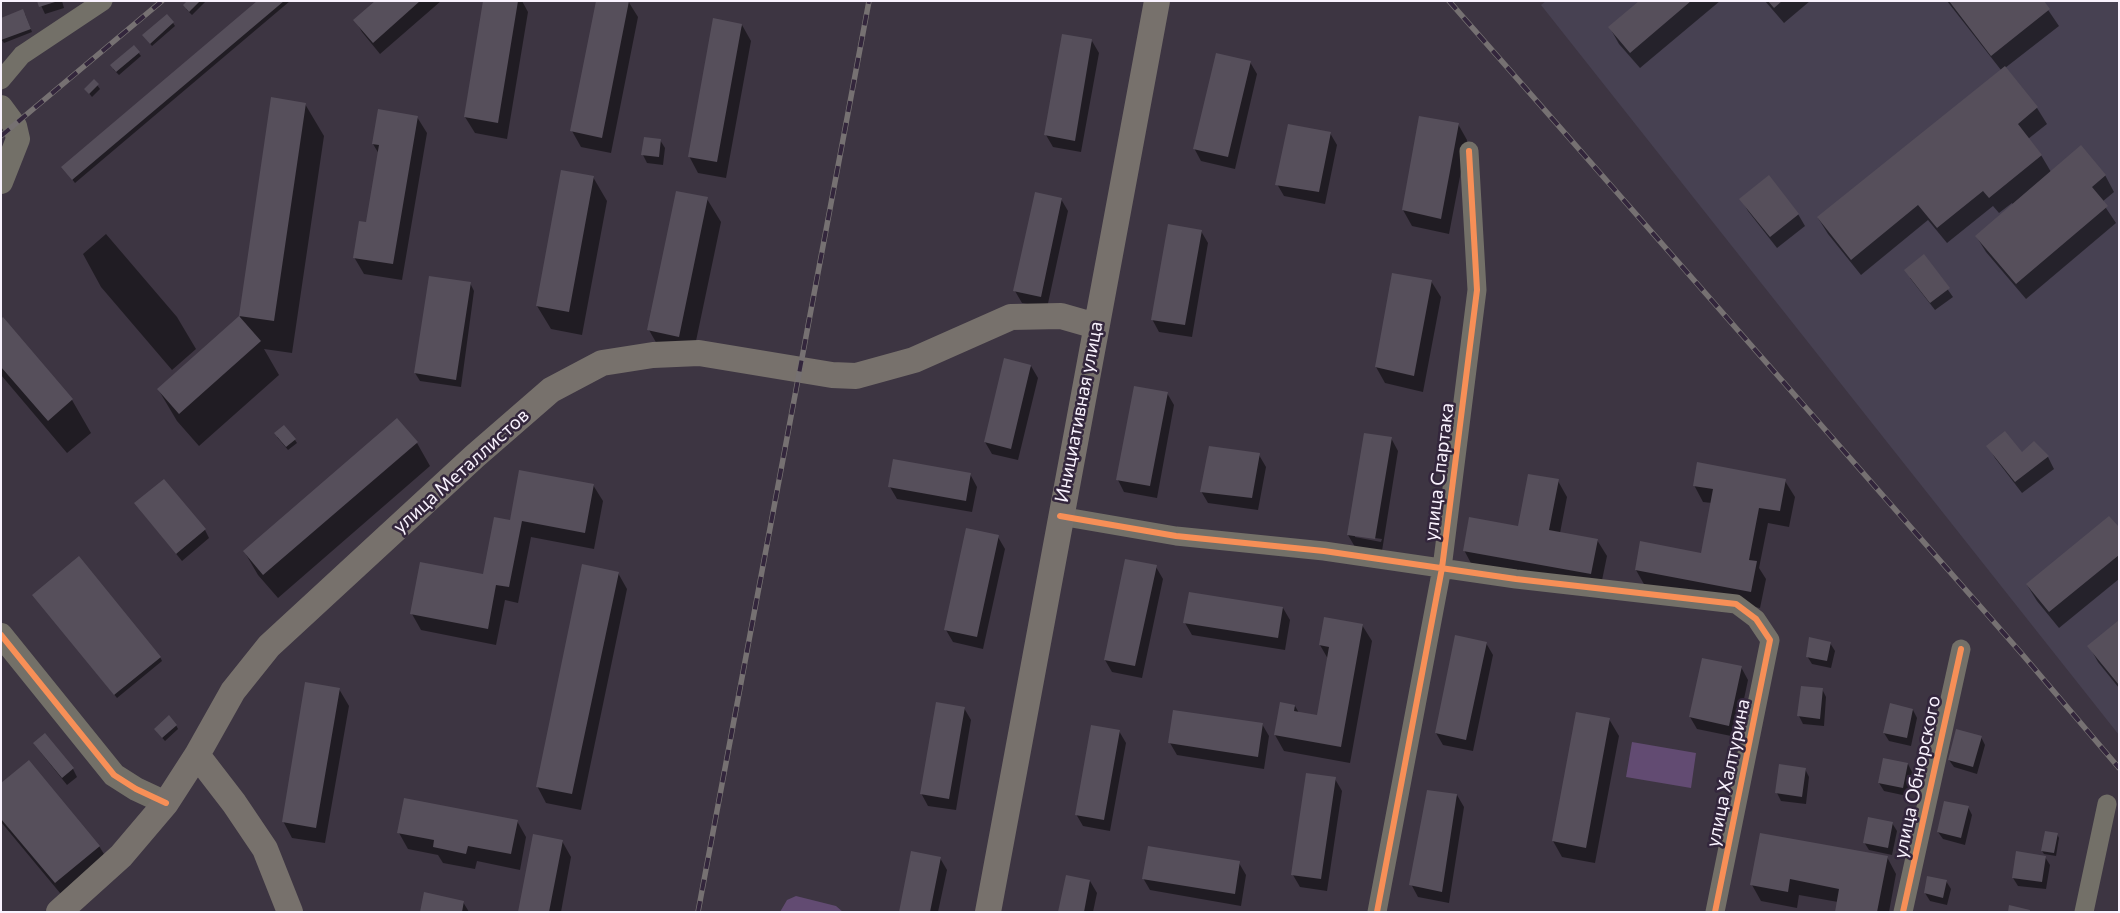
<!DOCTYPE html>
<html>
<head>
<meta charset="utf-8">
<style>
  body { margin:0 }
  #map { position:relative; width:2120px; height:913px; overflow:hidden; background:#3d3542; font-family:Commissioner,sans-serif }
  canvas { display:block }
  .frame { position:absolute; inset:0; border:2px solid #f9f2fe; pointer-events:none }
</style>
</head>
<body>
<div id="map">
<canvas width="2120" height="913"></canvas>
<div class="frame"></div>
</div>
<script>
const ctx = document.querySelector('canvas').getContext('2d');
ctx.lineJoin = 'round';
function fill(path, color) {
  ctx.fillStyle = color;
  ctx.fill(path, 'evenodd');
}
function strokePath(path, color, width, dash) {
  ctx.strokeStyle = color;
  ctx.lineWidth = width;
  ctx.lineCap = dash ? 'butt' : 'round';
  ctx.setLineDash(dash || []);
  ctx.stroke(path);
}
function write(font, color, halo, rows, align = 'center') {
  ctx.font = font + ' Commissioner,sans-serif';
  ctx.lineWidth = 5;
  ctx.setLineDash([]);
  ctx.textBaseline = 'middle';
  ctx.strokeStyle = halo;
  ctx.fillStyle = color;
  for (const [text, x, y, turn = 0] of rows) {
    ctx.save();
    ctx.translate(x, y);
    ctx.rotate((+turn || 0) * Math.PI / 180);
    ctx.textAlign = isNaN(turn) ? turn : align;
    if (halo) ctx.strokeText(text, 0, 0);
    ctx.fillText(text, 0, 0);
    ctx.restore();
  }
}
fill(new Path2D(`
  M 1546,1 L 2119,1 L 2119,735 L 1541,5 Z`), '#474152');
fill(new Path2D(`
  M 1632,742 L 1696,753 L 1691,788 L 1626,777 Z
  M 796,896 L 836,906 L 843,912 L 780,912 L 787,900 Z`), '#624b72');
fill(new Path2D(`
  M 39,1 L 62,1 L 64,8 L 45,14 Z
  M 189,1 L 206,1 L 192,15 L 186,9 Z
  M 259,1 L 290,1 L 75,183 L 65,170 Z
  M 376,1 L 441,1 L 380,54 L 362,32 L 355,20 Z
  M 485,1 L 522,1 L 528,12 L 507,139 L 475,133 L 465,117 Z
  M 628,1 L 638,17 L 611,153 L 581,147 L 572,131 Z
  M 1641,1 L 1720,1 L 1640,68 L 1619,44 L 1610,28 Z
  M 1765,1 L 1810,1 L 1784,23 Z
  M 1947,1 L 2042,1 L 2059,26 L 2005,68 L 2037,108 L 2047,124 L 2028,139 L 2041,155 L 2051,172 L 2105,175 L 2114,192 L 2102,202 L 2116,223 L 2026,299 L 1986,252 L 1976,236 L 2013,205 L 2012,203 L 1999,213 L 1993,206 L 1947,243 L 1928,220 L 1861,275 L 1828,234 L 1818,218 L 2001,70 Z
  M 25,14 L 32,32 L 4,43 L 1,39 Z
  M 173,23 L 175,26 L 152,46 L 146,39 Z
  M 742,25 L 751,41 L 726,178 L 698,173 L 689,156 Z
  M 1092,41 L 1099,53 L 1081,152 L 1053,147 L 1046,135 Z
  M 133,46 L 141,56 L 119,75 L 113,69 Z
  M 1250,62 L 1257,74 L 1235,169 L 1201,161 L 1194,148 Z
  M 94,81 L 100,89 L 92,97 L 88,92 Z
  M 272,99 L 305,104 L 324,136 L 292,353 L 264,349 L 279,375 L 199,446 L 177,421 L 158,389 L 240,317 Z
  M 417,117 L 427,133 L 402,280 L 364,274 L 354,257 L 367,223 L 379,154 L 373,144 Z
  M 1458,124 L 1467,140 L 1449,234 L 1412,226 L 1403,210 Z
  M 1330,133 L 1337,145 L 1325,204 L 1284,196 L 1277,184 Z
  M 660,140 L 665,148 L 663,165 L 647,163 L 643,155 Z
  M 593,177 L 607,201 L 582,335 L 551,329 L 537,306 Z
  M 707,199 L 721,222 L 692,360 L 662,353 L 649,330 Z
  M 1061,199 L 1068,211 L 1047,308 L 1022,303 L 1015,291 Z
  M 1741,199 L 1798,214 L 1805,226 L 1777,248 L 1748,211 Z
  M 1201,231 L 1208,243 L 1192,337 L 1159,332 L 1152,319 Z
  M 106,234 L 177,317 L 196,349 L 172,370 L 101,287 L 83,254 Z
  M 1924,256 L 1953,297 L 1935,310 L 1910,278 Z
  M 1431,281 L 1441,297 L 1423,392 L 1385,383 L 1376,367 Z
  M 470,283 L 474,291 L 461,387 L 420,381 L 415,373 Z
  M 3,319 L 72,400 L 91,433 L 67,453 L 1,375 L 1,320 Z
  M 1031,366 L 1038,378 L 1018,460 L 992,454 L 985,442 Z
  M 1167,393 L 1174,405 L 1157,498 L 1124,492 L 1118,480 Z
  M 277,437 L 295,440 L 297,443 L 288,450 Z
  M 1391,438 L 1398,451 L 1382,551 L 1355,547 L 1348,535 ZM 1355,535 L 1382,539 L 1381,542 L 1355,537 Z
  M 417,443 L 430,466 L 278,598 L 258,575 L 244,551 Z
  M 1988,446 L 2048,457 L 2054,469 L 2022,493 L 1995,458 Z
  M 1259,455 L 1266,467 L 1258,510 L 1208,503 L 1201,491 Z
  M 970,474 L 977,487 L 972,512 L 897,499 L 890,487 Z
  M 1558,481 L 1567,497 L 1560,533 L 1597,540 L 1607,556 L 1600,590 L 1473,567 L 1464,550 L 1519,527 Z
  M 1785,481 L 1795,497 L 1789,527 L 1768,523 L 1759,568 L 1766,579 L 1760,608 L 1645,586 L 1636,570 L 1702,554 L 1712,503 L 1703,502 L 1694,485 Z
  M 593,485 L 603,501 L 594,549 L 531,537 L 518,603 L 505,600 L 496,645 L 421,630 L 412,614 L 484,576 L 511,521 Z
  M 141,511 L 205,530 L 209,538 L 182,561 Z
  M 2119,529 L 2119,579 L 2059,628 L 2037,601 L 2027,585 Z
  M 998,537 L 1005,549 L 983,649 L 953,642 L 946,630 Z
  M 1156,567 L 1163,579 L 1142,678 L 1112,672 L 1105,660 Z
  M 618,573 L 627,589 L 581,810 L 546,803 L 537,786 Z
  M 36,598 L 160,657 L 162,661 L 117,698 Z
  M 1283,608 L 1290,620 L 1285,650 L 1192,635 L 1185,623 Z
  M 2119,622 L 2119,688 L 2098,662 L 2089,646 Z
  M 1362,625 L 1372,641 L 1350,763 L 1284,751 L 1275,735 L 1295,706 L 1299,713 L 1318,716 L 1328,659 L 1320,645 Z
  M 1486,643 L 1493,655 L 1473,751 L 1443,745 L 1436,733 Z
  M 1830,643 L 1835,651 L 1831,668 L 1812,664 L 1807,656 Z
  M 1741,667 L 1748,680 L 1736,737 L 1697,729 L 1690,717 Z
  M 339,689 L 349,706 L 325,843 L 292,838 L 283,821 Z
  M 1822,689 L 1826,697 L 1824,726 L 1803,724 L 1799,716 Z
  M 964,708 L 971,720 L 956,810 L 928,806 L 921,793 Z
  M 1913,710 L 1917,718 L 1911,746 L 1889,741 L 1884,733 Z
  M 1609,719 L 1619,736 L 1595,863 L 1562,857 L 1553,841 Z
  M 1262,724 L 1269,736 L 1264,769 L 1177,755 L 1170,743 Z
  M 176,725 L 178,729 L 165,741 L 157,732 Z
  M 1119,731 L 1126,743 L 1110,831 L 1083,826 L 1076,814 Z
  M 1981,737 L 1985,745 L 1977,774 L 1954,767 L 1949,760 Z
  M 34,744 L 73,769 L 77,777 L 67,785 Z
  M 1908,764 L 1912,772 L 1907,796 L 1884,791 L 1879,783 Z
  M 1805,769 L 1809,777 L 1806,804 L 1781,801 L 1777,793 Z
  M 1335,779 L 1342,791 L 1327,891 L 1300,887 L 1293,875 Z
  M 1,785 L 99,846 L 109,862 L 65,899 L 1,822 Z
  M 1457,795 L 1464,807 L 1449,903 L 1418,897 L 1411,884 Z
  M 1968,807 L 1972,815 L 1965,845 L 1943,839 L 1938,832 Z
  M 517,821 L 526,837 L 520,870 L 477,861 L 475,869 L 443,863 L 438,855 L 408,849 L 399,833 Z
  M 1892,823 L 1897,831 L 1892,855 L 1869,850 L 1864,842 Z
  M 2057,834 L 2059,838 L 2056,856 L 2044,854 L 2042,851 Z
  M 562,841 L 571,857 L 561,912 L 519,912 Z
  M 1887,857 L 1896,874 L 1889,912 L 1836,912 L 1838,902 L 1799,895 L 1797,908 L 1761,901 L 1752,885 Z
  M 2045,857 L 2050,865 L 2046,889 L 2018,886 L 2013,878 Z
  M 940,858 L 947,870 L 938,912 L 900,912 Z
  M 1239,863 L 1246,875 L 1241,906 L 1150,890 L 1143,878 Z
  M 1090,881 L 1097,893 L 1093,912 L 1059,912 Z
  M 1946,881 L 1951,889 L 1947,905 L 1930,901 L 1925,893 Z
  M 463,902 L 469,912 L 421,912 Z`), '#0007');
fill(new Path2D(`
  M 37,1 L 55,1 L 55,2 L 39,7 Z
  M 187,1 L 200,1 L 189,12 L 183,5 Z
  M 257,1 L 284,1 L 72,180 L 61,167 Z
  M 375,1 L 420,1 L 373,43 L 353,20 Z
  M 483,1 L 518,1 L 498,123 L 464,117 Z
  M 596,1 L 629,1 L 602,138 L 570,131 Z
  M 1639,1 L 1691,1 L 1630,53 L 1608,27 Z
  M 1768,1 L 1782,1 L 1774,8 Z
  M 1949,1 L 2044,1 L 2050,9 L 1991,56 Z
  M 23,9 L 31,29 L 1,40 L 1,18 Z
  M 167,14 L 174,22 L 150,44 L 142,35 Z
  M 713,18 L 742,24 L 717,162 L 688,157 Z
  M 1062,34 L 1092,39 L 1075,141 L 1044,135 Z
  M 134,45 L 140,52 L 116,72 L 110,65 Z
  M 1216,53 L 1251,61 L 1228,157 L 1193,149 Z
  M 2005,66 L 2038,107 L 2018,124 L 2042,155 L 1989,198 L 1983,191 L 1937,228 L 1918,205 L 1851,260 L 1817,217 Z
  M 94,79 L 99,84 L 89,94 L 84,89 Z
  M 271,97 L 306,103 L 274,321 L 239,316 Z
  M 378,109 L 418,116 L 393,264 L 353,258 L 359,221 L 366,222 L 379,145 L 372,144 Z
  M 1419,116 L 1459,123 L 1441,219 L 1402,210 Z
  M 1288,124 L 1331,132 L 1319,192 L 1275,185 Z
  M 644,137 L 661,139 L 659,157 L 641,155 Z
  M 2081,145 L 2106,175 L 2092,187 L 2108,206 L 2016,284 L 1975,236 Z
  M 561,170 L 594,176 L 569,312 L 536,306 Z
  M 1769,175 L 1799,214 L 1770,237 L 1739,199 Z
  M 676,191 L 708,197 L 679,337 L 647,330 Z
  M 1035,192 L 1062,198 L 1041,297 L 1013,291 Z
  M 1168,224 L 1202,230 L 1185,325 L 1151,320 Z
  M 1924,254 L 1950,288 L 1930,303 L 1904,270 Z
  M 1392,273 L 1432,280 L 1414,376 L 1375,367 Z
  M 429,276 L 471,282 L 456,380 L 414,373 Z
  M 239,316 L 261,341 L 179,414 L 157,389 Z
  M 3,317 L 73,399 L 48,421 L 1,367 L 1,319 Z
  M 1004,358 L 1031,365 L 1011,449 L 984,442 Z
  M 1134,386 L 1168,392 L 1150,486 L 1116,480 Z
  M 397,418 L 418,442 L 263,575 L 243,551 Z
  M 284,425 L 296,439 L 286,447 L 274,433 Z
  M 2005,431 L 2022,452 L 2034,441 L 2049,456 L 2015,482 L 1986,446 Z
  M 1364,433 L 1392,437 L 1375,539 L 1347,535 Z
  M 1209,446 L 1260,453 L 1252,498 L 1200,492 Z
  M 893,459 L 971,473 L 966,501 L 888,487 Z
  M 1697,462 L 1786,479 L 1780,511 L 1759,508 L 1749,560 L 1757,561 L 1751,592 L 1635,570 L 1640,541 L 1701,553 L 1713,489 L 1693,486 Z
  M 519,470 L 594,484 L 585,533 L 522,521 L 509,587 L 496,585 L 488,629 L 410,614 L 420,562 L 483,574 L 494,517 L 510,520 Z
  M 1528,474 L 1559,479 L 1549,530 L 1598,539 L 1591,574 L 1463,551 L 1469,517 L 1518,526 Z
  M 164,479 L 206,529 L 176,554 L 134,503 Z
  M 2109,516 L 2119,527 L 2119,555 L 2049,612 L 2026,584 Z
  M 966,528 L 999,535 L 977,637 L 944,630 Z
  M 79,556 L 161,657 L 114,695 L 32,595 Z
  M 1125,559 L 1157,565 L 1135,666 L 1104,660 Z
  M 582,564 L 619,572 L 572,794 L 536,787 Z
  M 1189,592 L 1283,607 L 1278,638 L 1183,623 Z
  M 1324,617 L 1363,624 L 1341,747 L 1274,735 L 1280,702 L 1295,705 L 1294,711 L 1317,715 L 1329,647 L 1319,645 Z
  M 2119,620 L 2119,685 L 2087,646 Z
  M 1455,635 L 1487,642 L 1466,740 L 1435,733 Z
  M 1809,637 L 1831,642 L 1827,661 L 1806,657 Z
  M 1702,658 L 1742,666 L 1729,726 L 1689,717 Z
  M 305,682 L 340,688 L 316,828 L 282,822 Z
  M 1801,686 L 1823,688 L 1820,719 L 1797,716 Z
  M 936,702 L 965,707 L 949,799 L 920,794 Z
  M 1890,703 L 1913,709 L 1907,738 L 1883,733 Z
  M 1173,710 L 1263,723 L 1258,757 L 1168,743 Z
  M 1576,712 L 1610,718 L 1586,848 L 1552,841 Z
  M 169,715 L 177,725 L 162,738 L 154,729 Z
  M 1091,725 L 1120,730 L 1104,820 L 1075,815 Z
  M 1956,729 L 1982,736 L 1973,767 L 1948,760 Z
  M 45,733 L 74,768 L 62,778 L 33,743 Z
  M 1883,758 L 1908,763 L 1903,788 L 1878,783 Z
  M 29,760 L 100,846 L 55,883 L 1,819 L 1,783 Z
  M 1779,764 L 1806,768 L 1802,797 L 1775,793 Z
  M 1306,773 L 1336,777 L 1321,879 L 1291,875 Z
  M 1427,790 L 1457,794 L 1442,892 L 1409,885 Z
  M 404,798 L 518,820 L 511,854 L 468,846 L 466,854 L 433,847 L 434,840 L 397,833 Z
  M 1944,801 L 1969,806 L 1961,838 L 1937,832 Z
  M 1868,817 L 1893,822 L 1888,848 L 1863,843 Z
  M 2045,831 L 2058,833 L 2054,853 L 2041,851 Z
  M 1760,833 L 1888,856 L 1877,912 L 1835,912 L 1839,889 L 1790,879 L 1788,892 L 1750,885 Z
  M 533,834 L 563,840 L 549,912 L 518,912 Z
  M 1148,846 L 1240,861 L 1235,894 L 1142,879 Z
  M 911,851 L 941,857 L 930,912 L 899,912 Z
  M 2016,851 L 2046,856 L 2042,882 L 2012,878 Z
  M 1066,875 L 1090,880 L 1084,912 L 1058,912 Z
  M 1927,876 L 1947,880 L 1943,898 L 1924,893 Z
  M 424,892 L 464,901 L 462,912 L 420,912 Z
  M 2009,905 L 2030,910 L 2030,912 L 2008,912 Z`), '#564f5b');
strokePath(new Path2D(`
  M 1,80 L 22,55 L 103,1
  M 1060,516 L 1176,536 L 1324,551 L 1516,579 L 1736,604 L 1756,619 L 1770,640 L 1715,912
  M 1377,912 L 1442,568 L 1477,290 L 1469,151
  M 1903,912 L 1961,649
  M 2084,912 L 2107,804`), '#737068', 19);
strokePath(new Path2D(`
  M 1,107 L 15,126 L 18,139 L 1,182
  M 1,635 L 114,775 L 136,789 L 166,803`), '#737068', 24);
strokePath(new Path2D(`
  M 197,755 L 234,803 L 265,849 L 290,912
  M 59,912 L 121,856 L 166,803 L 197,755 L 233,691 L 269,646 L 475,456 L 551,390 L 602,363 L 653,355 L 699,353 L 832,375 L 856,376 L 914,360 L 1011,317 L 1061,316 L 1096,326
  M 988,912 L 1157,1`), '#77716c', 26);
const rail = new Path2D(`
  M 1449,1 L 2022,654 L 2119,768
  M 1,136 L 162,1
  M 698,912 L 869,1`);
strokePath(rail, '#767172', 5.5);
strokePath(rail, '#33263c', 4, [11]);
strokePath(new Path2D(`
  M 1060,516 L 1176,536 L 1324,551 L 1516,579 L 1736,604 L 1756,619 L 1770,640 L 1715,912
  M 1,635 L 114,775 L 136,789 L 166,803
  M 1377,912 L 1442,568 L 1477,290 L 1469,151
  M 1903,912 L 1961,649`), '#f78f57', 6);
write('19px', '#f9f2fe', '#33263c', [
  ["Инициативная улица",1079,412,-79],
  ["улица Металлистов",461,471,-42],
  ["улица Спартака",1439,472,-83],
  ["улица Халтурина",1728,773,-78],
  ["улица Обнорского",1917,777,-78]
]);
</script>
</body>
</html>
